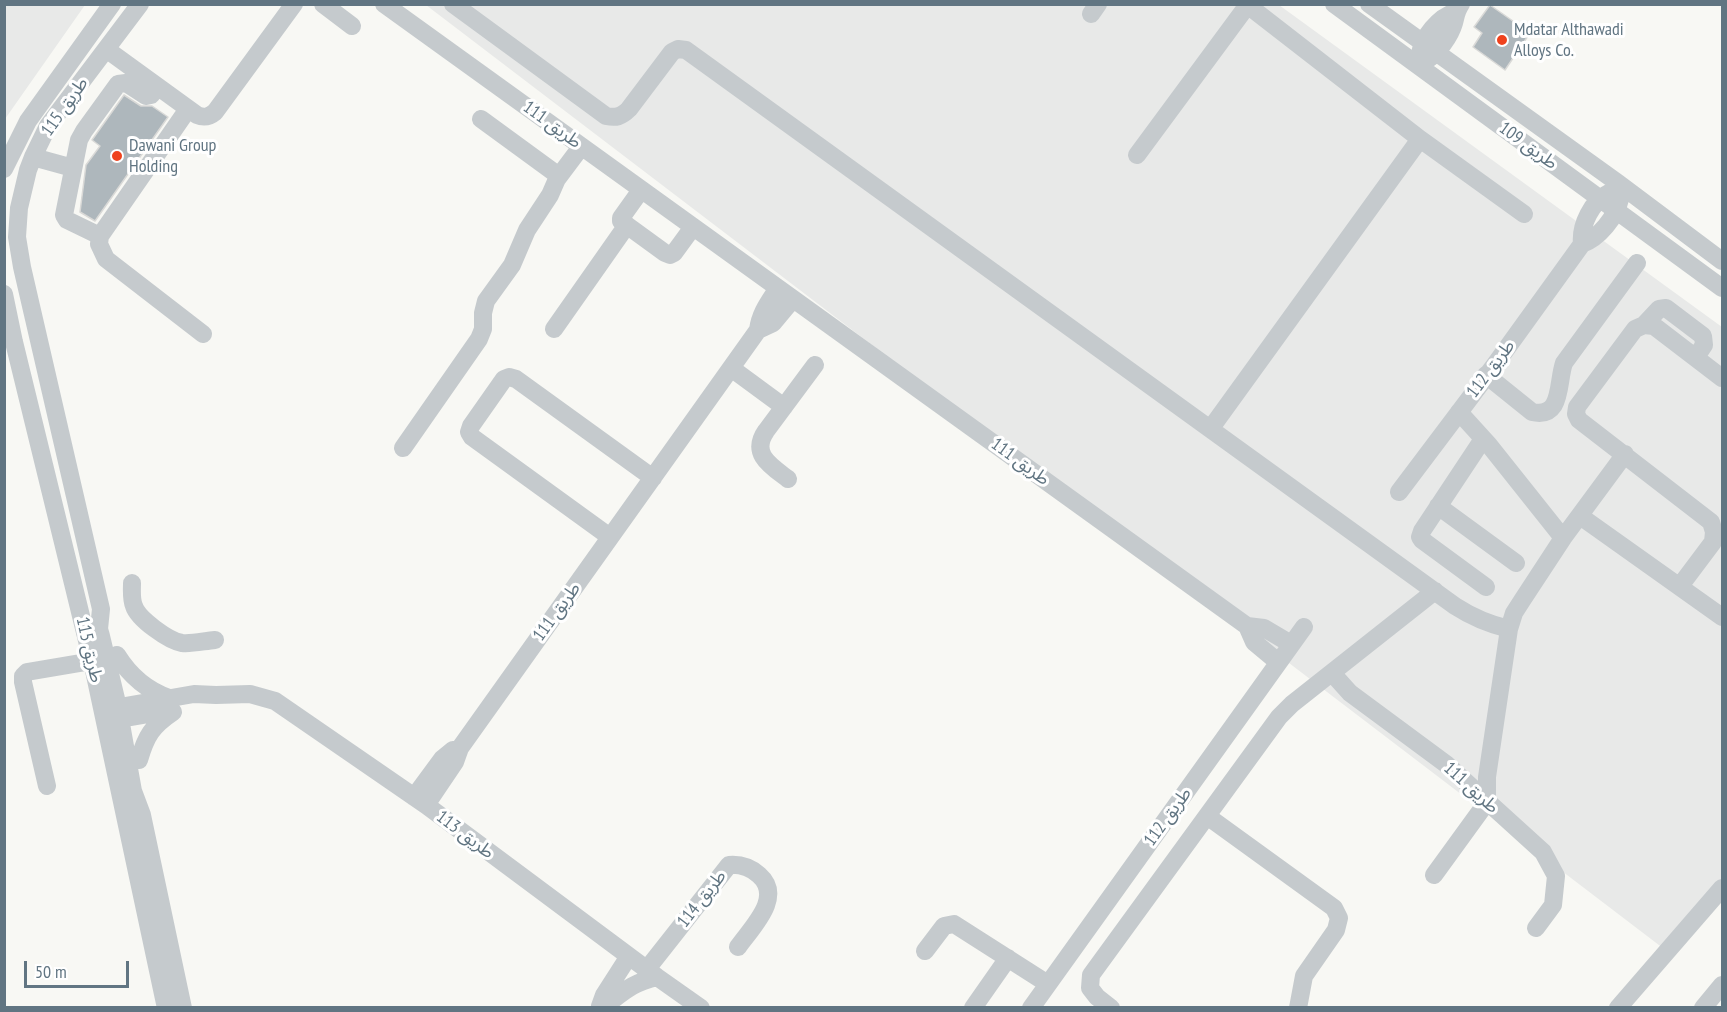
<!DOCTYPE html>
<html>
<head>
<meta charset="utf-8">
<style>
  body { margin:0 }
  #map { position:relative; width:1727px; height:1012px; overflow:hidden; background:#f8f8f4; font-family:"PT Sans Narrow",sans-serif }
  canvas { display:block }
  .frame { position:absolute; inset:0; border:6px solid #617582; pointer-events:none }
  .scale { position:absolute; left:24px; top:961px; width:105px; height:27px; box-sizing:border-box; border:3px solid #617582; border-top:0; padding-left:8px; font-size:18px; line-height:21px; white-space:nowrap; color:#617582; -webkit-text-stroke:4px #fff; paint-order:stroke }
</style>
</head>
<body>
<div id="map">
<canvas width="1727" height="1012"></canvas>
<div class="frame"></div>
<div class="scale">50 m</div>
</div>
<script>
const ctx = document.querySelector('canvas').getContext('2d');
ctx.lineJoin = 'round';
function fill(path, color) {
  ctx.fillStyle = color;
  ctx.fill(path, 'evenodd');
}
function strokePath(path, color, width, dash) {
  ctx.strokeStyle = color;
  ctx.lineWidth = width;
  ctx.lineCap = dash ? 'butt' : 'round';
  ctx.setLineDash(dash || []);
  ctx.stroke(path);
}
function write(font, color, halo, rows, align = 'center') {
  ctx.font = font + ' "PT Sans Narrow","Noto Sans Arabic",sans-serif';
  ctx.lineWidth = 6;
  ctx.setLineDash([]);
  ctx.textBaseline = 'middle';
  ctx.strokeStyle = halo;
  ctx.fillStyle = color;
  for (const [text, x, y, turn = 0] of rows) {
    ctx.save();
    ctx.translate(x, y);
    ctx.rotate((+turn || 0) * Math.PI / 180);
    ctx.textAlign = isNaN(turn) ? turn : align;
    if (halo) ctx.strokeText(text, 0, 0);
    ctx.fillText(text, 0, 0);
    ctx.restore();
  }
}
fill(new Path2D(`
  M 5,4 L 85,5 L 5,119 L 4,5 Z
  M 426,5 L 1279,5 L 1722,327 L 1722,889 L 1672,955 Z`), '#e8e9e8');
const building = new Path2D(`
  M 1490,5 L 1530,33 L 1505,70 L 1473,47 L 1482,33 L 1474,27 Z
  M 124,95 L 141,106 L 152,106 L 168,117 L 95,221 L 80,212 L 86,165 L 100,146 L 92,140 Z`);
fill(building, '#aeb7bc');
strokePath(building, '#d9d9d7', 1.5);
strokePath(new Path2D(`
  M 140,4 L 48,126 L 33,157 L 28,170 L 19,208 L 17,237 L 22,267 L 101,609 L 99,629 L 101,636 L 118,707 L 133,791 L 142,815 L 183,1008
  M 323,4 L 352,26
  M 384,4 L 1247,626 L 1254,642 L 1278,662
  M 453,4 L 606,116 C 616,118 621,117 629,109 L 672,52 L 678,49 L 686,50 L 1455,606 C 1472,617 1488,624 1509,629
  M 1246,4 L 1420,139 L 1524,214
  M 1334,4 L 1722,288
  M 1369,4 L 1618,183 L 1722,261
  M 1091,14 L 1098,4
  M 106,49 L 197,115 C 204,118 209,117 215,112 L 294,4
  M 1420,54 C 1422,37 1439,17 1455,12
  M 1427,60 C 1438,52 1450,37 1454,23 C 1456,16 1456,11 1461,4
  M 188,109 L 100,236 L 99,244 L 106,259 L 203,334
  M 481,119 L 559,176
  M 1137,155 L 1247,6
  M 33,157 L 73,168
  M 4,169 L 28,121 L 112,4
  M 641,190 L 621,218 L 621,221 L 665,253 L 670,255 L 674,253 L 693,227
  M 100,236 L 67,220 L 64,215 L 79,140 L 84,131 L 118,84 L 126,83 L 146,96 L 151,95 L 157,87
  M 1582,244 C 1580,225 1592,201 1609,193
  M 4,294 L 14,342 L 92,661 L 166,1008
  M 1644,325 L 1659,309 L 1666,308 L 1703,336 L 1704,345 L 1696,357
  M 554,329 L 627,225
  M 758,330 L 773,323 L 793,299
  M 731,368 L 784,407
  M 1486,375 L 1532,412 C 1563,419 1557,383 1564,363 L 1637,263
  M 1459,412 L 1489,445 L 1563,538
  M 1211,428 L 1420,139
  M 1483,439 L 1422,531 L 1420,537 L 1422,540 L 1486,587
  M 403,448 L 479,339 L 483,329 L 483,313 L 486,301 L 512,265 L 527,230 L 550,195 L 557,179 L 581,147
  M 788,479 C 771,466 750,454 766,431 L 815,365
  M 1399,492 L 1494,366 L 1582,244 C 1599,238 1616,217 1620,199
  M 1438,506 L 1516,563
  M 1580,516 L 1722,617
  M 610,537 L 472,437 L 469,432 L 471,426 L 504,379 L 509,377 L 516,379 L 653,478
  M 132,583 C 132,590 131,599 134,606 C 138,619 169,641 182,643 C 192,644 204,641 215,640
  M 1680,586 L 1713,542 L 1714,532 L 1711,522 L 1579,420 L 1576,414 L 1577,407 L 1635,329 L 1644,325 L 1654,326 L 1722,378
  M 1247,626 L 1264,628 L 1291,644
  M 117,655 C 130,676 146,690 169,698
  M 1332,673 L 1350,693 L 1446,764 L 1543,852 L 1556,876 L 1553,905 L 1536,928
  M 108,709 L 194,694 L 216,695 L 250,694 L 275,701 L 426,805 L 657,977 L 701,1008
  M 120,719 L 172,710
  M 139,760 C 146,736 152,726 173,712
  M 47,786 L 23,682 L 23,676 L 27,672 L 92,661
  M 414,797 L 442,759 L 453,750
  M 426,805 L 455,762 L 460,748 L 758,330 C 760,313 769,302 778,288
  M 1207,816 L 1334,908 L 1339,918 L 1336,930 L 1304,976 L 1298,1008
  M 1434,875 L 1487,802 L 1487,777 L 1509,629 L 1514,613 L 1523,599 L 1563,538 L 1625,454
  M 925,951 L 944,926 L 954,924 L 1048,984
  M 647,969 L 729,865 C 741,864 750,867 759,875 C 784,897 752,927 738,947
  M 600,1006 L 604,995 L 629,956
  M 602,1008 C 624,992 629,984 657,977
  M 973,1008 L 1008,958
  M 1031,1008 L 1304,627
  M 1111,1008 L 1097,997 L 1090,988 L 1091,975 L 1279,717 L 1292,704 L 1435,591
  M 1618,1008 L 1722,888
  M 1703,1008 L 1722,985`), '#c5cacd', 18);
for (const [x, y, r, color] of [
  [1502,40,6,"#ef421d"],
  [117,156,6,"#ef421d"]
]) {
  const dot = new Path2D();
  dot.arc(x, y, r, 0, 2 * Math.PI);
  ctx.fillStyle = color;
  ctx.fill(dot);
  strokePath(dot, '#fff', 2);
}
write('18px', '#617582', '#fff', [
  ["Mdatar Althawadi",1514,30],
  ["Alloys Co.",1514,51],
  ["Dawani Group",129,146],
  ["Holding",129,167]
], 'left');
write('18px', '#617582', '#fff', [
  ["طريق 115",65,107,-55],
  ["طريق 111",552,125,36],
  ["طريق 109",1528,146,36],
  ["طريق 112",1491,369,-53],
  ["طريق 111",1020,462,36],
  ["طريق 111",557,612,-54],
  ["طريق 115",89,650,77],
  ["طريق 111",1471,788,42],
  ["طريق 112",1168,817,-54],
  ["طريق 113",465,835,37],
  ["طريق 114",702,899,-52]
]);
</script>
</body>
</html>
